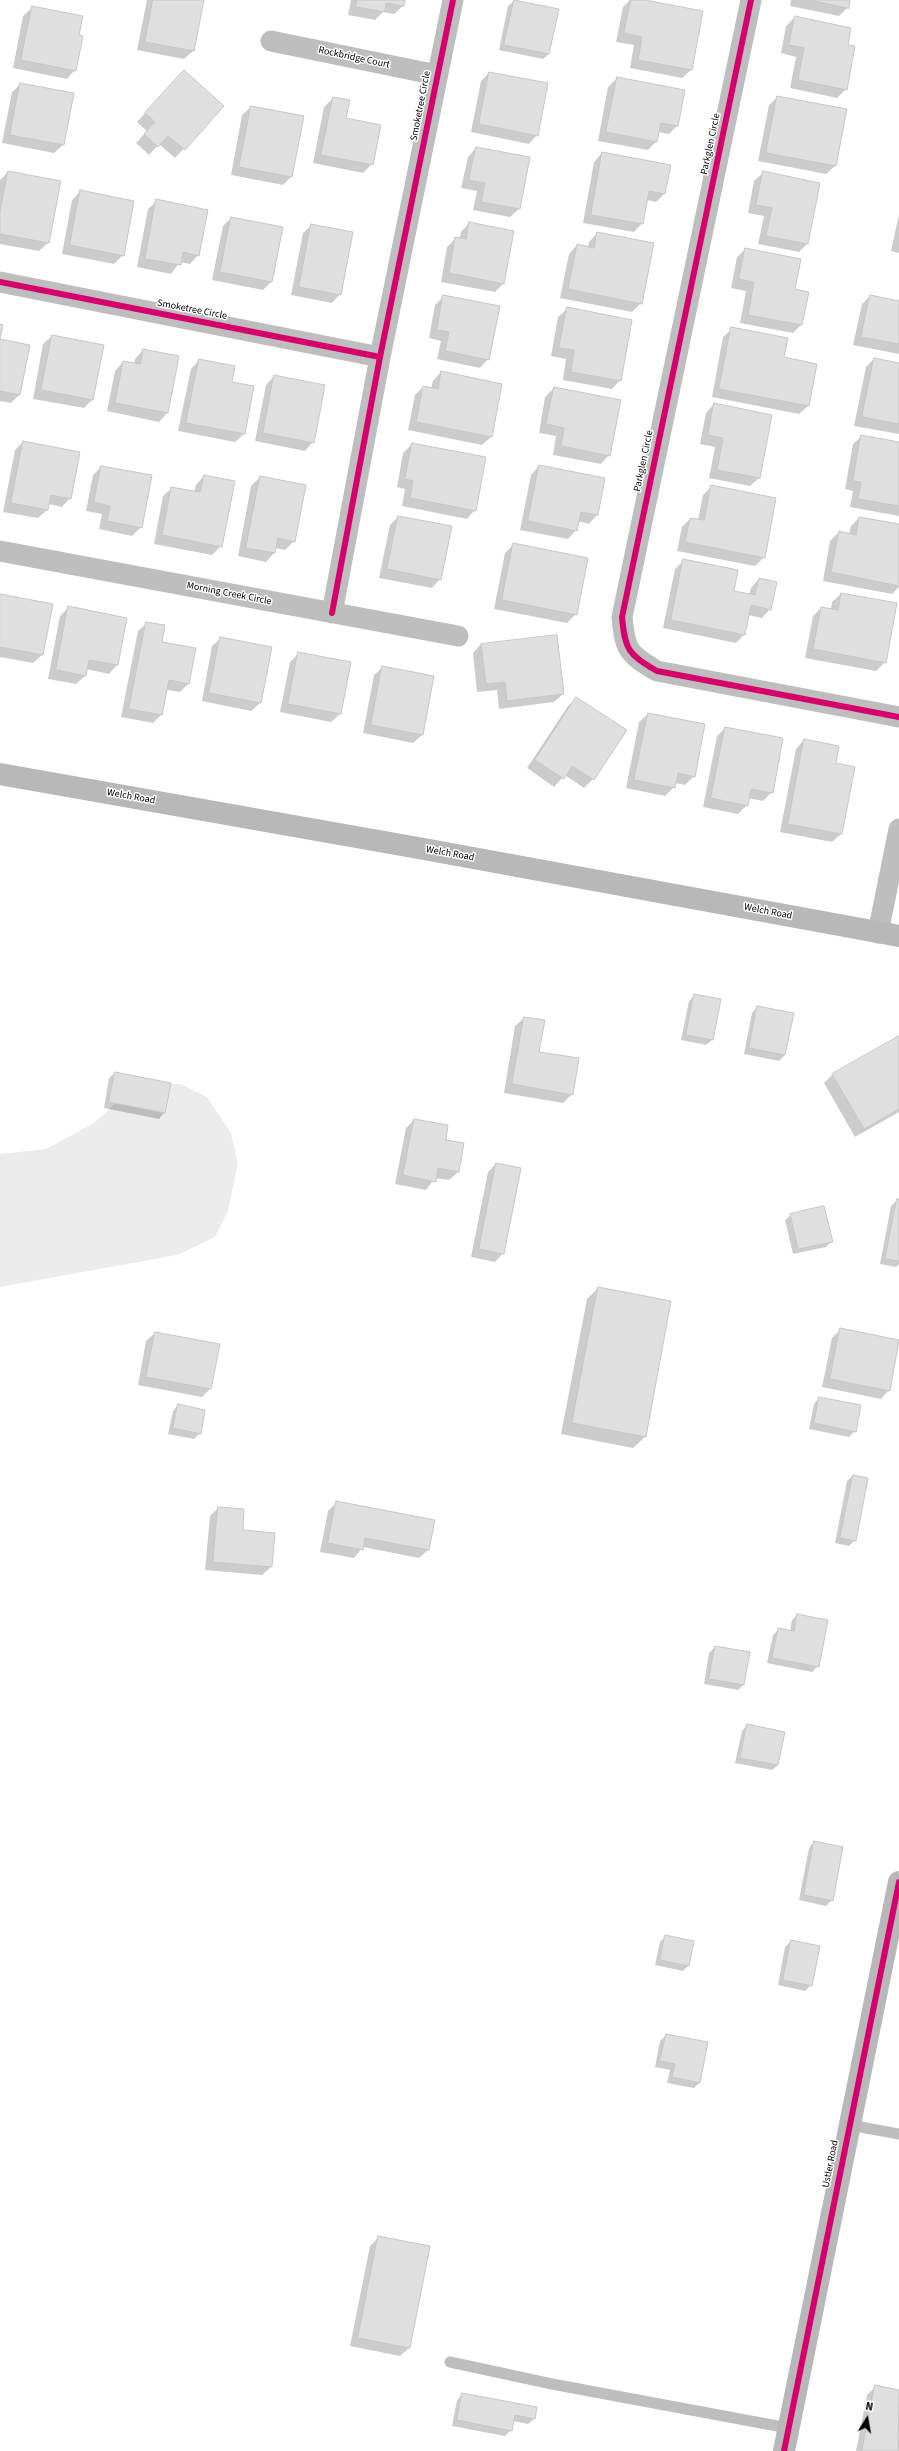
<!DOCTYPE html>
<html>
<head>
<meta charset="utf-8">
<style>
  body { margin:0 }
  #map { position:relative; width:899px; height:2451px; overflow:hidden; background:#fff; font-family:"Source Sans 3",sans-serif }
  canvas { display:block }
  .north { position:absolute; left:847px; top:2399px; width:40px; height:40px; -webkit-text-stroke:3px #fff; paint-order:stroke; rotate:11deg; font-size:11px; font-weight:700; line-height:16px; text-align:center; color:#000 }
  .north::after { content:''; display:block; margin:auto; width:14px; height:18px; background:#000; clip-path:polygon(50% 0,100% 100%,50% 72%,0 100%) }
</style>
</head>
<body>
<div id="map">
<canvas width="899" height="2451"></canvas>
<div class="north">N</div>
</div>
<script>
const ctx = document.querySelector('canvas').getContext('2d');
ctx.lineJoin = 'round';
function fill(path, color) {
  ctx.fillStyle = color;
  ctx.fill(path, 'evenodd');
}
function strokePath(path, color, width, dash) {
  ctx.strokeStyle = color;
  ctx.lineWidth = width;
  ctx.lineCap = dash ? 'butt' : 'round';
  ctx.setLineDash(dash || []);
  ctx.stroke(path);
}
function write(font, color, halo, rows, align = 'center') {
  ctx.font = font + ' "Source Sans 3",sans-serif';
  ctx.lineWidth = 3;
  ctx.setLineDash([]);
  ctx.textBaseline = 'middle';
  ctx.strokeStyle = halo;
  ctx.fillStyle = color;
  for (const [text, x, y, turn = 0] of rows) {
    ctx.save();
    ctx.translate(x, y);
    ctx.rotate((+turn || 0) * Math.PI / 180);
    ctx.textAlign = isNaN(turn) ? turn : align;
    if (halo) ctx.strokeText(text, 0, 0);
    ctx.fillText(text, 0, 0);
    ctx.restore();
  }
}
fill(new Path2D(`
  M 137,1084 L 181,1084 L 207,1097 L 231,1133 L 238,1163 L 228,1211 L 215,1237 L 177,1255 L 0,1287 L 0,1154 L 46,1149 L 94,1123 Z`), '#ececec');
fill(new Path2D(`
  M 147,0 L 198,0 L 193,51 L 184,59 L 137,50 Z
  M 351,0 L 404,0 L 403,6 L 394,14 L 383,12 L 375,20 L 348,15 Z
  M 630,0 L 639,0 L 691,70 L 682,78 L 630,68 L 634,45 L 616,42 L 623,7 Z
  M 791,0 L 849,0 L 848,7 L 839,16 L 790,6 Z
  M 514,1 L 549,54 L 543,59 L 499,50 L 508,6 Z
  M 32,8 L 78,36 L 75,70 L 67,79 L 13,68 L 23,16 Z
  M 795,17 L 846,46 L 846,89 L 837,98 L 790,88 L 796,57 L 781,53 L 786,26 Z
  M 489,73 L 537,135 L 529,144 L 471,132 L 481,81 Z
  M 617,78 L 677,126 L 669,134 L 658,132 L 656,142 L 648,150 L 598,141 L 608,87 Z
  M 175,80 L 223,106 L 175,158 L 159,144 L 149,155 L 136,143 L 147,131 L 137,122 Z
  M 21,84 L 73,94 L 63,145 L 54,153 L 2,143 L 12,92 Z
  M 778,97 L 835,166 L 826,174 L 758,161 L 769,105 Z
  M 333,98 L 372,164 L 363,173 L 313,163 L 324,107 Z
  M 251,107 L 303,117 L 291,177 L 283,185 L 231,175 L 242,115 Z
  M 476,148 L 519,209 L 510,217 L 473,210 L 477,191 L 461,188 L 468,157 Z
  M 602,153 L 665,193 L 656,202 L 647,200 L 642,223 L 634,232 L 583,223 L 594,162 Z
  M 8,172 L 48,243 L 39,251 L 0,244 L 0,180 Z
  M 763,173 L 807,244 L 799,252 L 758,244 L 764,216 L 748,213 L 754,181 Z
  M 81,191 L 123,255 L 114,264 L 62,254 L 72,200 Z
  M 157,201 L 198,255 L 190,264 L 180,262 L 171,274 L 137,267 L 148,209 Z
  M 899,214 L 899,253 L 891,251 Z
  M 231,218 L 271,282 L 263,290 L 212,280 L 223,226 Z
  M 469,223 L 503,284 L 495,292 L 441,282 L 447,247 L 456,238 L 459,239 L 461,232 Z
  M 312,225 L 340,294 L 332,303 L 291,295 L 303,233 Z
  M 597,233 L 641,303 L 632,312 L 560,298 L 569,254 L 577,245 L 588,248 L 589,242 Z
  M 746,249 L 794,290 L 801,325 L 793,333 L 740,323 L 746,291 L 731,288 L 737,257 Z
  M 444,296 L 488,359 L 480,368 L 437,359 L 441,341 L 429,338 L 435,305 Z
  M 870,296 L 898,302 L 899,298 L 899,354 L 853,345 L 862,304 Z
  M 567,309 L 620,380 L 612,389 L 563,380 L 566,359 L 551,356 L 558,317 Z
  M 732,329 L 783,358 L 808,406 L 799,414 L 712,397 L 723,337 Z
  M 52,336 L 103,346 L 92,400 L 84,408 L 33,399 L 43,344 Z
  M 0,340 L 19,395 L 11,403 L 0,401 Z
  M 143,350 L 178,357 L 167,413 L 159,422 L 107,411 L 115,371 L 123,362 L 134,364 L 135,359 Z
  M 874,359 L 899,364 L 899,434 L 854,426 L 866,367 Z
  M 199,360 L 231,382 L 253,387 L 244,434 L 235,442 L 178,431 L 191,369 Z
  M 441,372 L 501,384 L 491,437 L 482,445 L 408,430 L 415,395 L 423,387 L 431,388 L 433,381 Z
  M 274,376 L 313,442 L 305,451 L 255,441 L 266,385 Z
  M 554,388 L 609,455 L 601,464 L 553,455 L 556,436 L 539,433 L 545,397 Z
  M 714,404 L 759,478 L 750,486 L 709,478 L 715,447 L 700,444 L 706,413 Z
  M 862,436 L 899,443 L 899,516 L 850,507 L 853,491 L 845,489 L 853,444 Z
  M 23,442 L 70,498 L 62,507 L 48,504 L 47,510 L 38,518 L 3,512 L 15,450 Z
  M 412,444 L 475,510 L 467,519 L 402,506 L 405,489 L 397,487 L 403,453 Z
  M 539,466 L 604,479 L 597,515 L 589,524 L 578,521 L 576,530 L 568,539 L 520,530 L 531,475 Z
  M 101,467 L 141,527 L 132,536 L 99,529 L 102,514 L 86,511 L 93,475 Z
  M 204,476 L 221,546 L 212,555 L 154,544 L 163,496 L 172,488 L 194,492 L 196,485 Z
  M 260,477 L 294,541 L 285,550 L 275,548 L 274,553 L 266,562 L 238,556 L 251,486 Z
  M 712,486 L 764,557 L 755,566 L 677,551 L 682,527 L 690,519 L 698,520 L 703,495 Z
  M 398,517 L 440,579 L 432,588 L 379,578 L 390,525 Z
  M 859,518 L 899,525 L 899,587 L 892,594 L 823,581 L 830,541 L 839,532 L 849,534 L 851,526 Z
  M 514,544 L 576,614 L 567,623 L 494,609 L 505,553 Z
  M 684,560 L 733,592 L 749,595 L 751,588 L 759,579 L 770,609 L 762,618 L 748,615 L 744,635 L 736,643 L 663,628 L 675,569 Z
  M 841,594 L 885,662 L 876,671 L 805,658 L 813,616 L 821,608 L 831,610 L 832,602 Z
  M 0,595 L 51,605 L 42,655 L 33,663 L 0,657 Z
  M 69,607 L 126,618 L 117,665 L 109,674 L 86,669 L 85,676 L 76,684 L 48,679 L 60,616 Z
  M 147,623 L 188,684 L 180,692 L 167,690 L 161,715 L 153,723 L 121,717 L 138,631 Z
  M 221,638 L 260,703 L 251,711 L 202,701 L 212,646 Z
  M 481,644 L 563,694 L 554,702 L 499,709 L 497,690 L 477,692 L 473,653 Z
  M 299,653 L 340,714 L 331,722 L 280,712 L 290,662 Z
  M 383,667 L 422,735 L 413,743 L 363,733 L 374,675 Z
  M 577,698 L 626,730 L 593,779 L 584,788 L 565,775 L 554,787 L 527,768 L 568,706 Z
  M 648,714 L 694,776 L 685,785 L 675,783 L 674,787 L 665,796 L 626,788 L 639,722 Z
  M 725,728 L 772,792 L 763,801 L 748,798 L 747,805 L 738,814 L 703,807 L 717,736 Z
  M 804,740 L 835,764 L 854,768 L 841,834 L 832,842 L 780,832 L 796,749 Z
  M 695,995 L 712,1040 L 706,1045 L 681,1040 L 689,1001 Z
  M 757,1007 L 792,1014 L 785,1055 L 779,1061 L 744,1054 L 752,1013 Z
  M 524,1018 L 544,1021 L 538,1053 L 572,1094 L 563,1103 L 504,1093 L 515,1026 Z
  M 899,1037 L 899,1112 L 855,1137 L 824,1083 L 832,1075 Z
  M 115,1073 L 170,1083 L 164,1113 L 159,1119 L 104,1108 L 109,1078 Z
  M 414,1120 L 444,1141 L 463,1144 L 458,1172 L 449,1180 L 435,1178 L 426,1190 L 395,1184 L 406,1128 Z
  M 496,1164 L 503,1253 L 495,1262 L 471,1257 L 488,1172 Z
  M 897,1200 L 899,1200 L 899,1264 L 896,1267 L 880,1264 L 891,1206 Z
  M 791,1215 L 832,1241 L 826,1247 L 793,1254 L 785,1220 Z
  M 598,1288 L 670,1302 L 645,1437 L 633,1448 L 561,1434 L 587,1299 Z
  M 840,1330 L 899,1341 L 889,1390 L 881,1399 L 822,1387 L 832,1338 Z
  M 155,1333 L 219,1345 L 210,1389 L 202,1397 L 138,1385 L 146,1341 Z
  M 819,1398 L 855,1431 L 849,1437 L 809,1429 L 814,1404 Z
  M 178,1405 L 200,1433 L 194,1439 L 168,1434 L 173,1411 Z
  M 853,1476 L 867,1478 L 855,1540 L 849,1546 L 835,1543 L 847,1481 Z
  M 337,1502 L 433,1521 L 428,1550 L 419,1558 L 363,1547 L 354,1558 L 320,1552 L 328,1511 Z
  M 218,1508 L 271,1567 L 262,1575 L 205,1570 L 210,1516 Z
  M 797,1615 L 818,1666 L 812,1672 L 767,1663 L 773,1635 L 779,1629 L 790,1631 L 792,1620 Z
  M 715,1647 L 743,1685 L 738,1690 L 704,1684 L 709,1653 Z
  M 747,1725 L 778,1765 L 772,1770 L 735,1763 L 742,1731 Z
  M 814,1842 L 832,1900 L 826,1906 L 799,1900 L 809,1848 Z
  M 666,1936 L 689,1965 L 683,1971 L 655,1965 L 660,1942 Z
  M 791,1941 L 811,1985 L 805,1991 L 778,1985 L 785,1947 Z
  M 666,2035 L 700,2082 L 694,2088 L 667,2083 L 670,2070 L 655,2067 L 660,2041 Z
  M 379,2237 L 409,2348 L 400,2356 L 350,2346 L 370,2246 Z
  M 875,2387 L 899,2391 L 899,2451 L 856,2451 L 867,2395 Z
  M 463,2394 L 536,2408 L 534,2419 L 528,2424 L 513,2421 L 511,2430 L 505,2436 L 452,2426 L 457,2400 Z`), '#0003');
const building = new Path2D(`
  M 153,0 L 204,0 L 194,51 L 145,42 Z
  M 357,0 L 405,0 L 404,6 L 386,3 L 385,12 L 356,7 Z
  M 514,0 L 559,9 L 549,54 L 504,45 Z
  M 631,0 L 645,0 L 703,11 L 692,70 L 638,60 L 642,37 L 624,33 Z
  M 809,0 L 850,0 L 849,8 Z
  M 32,6 L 83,16 L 79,35 L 83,36 L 76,71 L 21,60 Z
  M 795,16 L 851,28 L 848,45 L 855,46 L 847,90 L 798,80 L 804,48 L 789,45 Z
  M 184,70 L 224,106 L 185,150 L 168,136 L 158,147 L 144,134 L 155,122 L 145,113 Z
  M 489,72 L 548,83 L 538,136 L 479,124 Z
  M 617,77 L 685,90 L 678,126 L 661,123 L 657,142 L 606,132 Z
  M 20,83 L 74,93 L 64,145 L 10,135 Z
  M 777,96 L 847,109 L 836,166 L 766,153 Z
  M 333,97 L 350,100 L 346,118 L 381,125 L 373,165 L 321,155 Z
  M 251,106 L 304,116 L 292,177 L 239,167 Z
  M 476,147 L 530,157 L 520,209 L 481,202 L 485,183 L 469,180 Z
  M 602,152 L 671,165 L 665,194 L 649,191 L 643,224 L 591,215 Z
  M 8,171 L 61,181 L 49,243 L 0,234 L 0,212 Z
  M 763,171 L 820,183 L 808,244 L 766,236 L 772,208 L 756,205 Z
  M 80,190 L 134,201 L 124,256 L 70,245 Z
  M 156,199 L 208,210 L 199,256 L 183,252 L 181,265 L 145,259 Z
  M 231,217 L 283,227 L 272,282 L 220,272 Z
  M 469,222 L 514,231 L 504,284 L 449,273 L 455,237 L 466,239 Z
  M 311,224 L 353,232 L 341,295 L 299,287 Z
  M 597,232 L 654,243 L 642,304 L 568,289 L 577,244 L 594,248 Z
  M 745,248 L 801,259 L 795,289 L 809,292 L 802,325 L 748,315 L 754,282 L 739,279 Z
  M 443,295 L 500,306 L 489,360 L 445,351 L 449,332 L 437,330 Z
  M 870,295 L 899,301 L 899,344 L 861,337 Z
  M 567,307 L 632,320 L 621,381 L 571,372 L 574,350 L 559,348 Z
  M 0,324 L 3,325 L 0,339 L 30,345 L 20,395 L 0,391 Z
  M 731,327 L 788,338 L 784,357 L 817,364 L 809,406 L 719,389 Z
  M 52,335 L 104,345 L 93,400 L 41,390 Z
  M 143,349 L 179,356 L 168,413 L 115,403 L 123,361 L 140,364 Z
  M 874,358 L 899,363 L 899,424 L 862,417 Z
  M 199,359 L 235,366 L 232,382 L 254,386 L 245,434 L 186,423 Z
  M 441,371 L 502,384 L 492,437 L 416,422 L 423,386 L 438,389 Z
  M 274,375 L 325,385 L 314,443 L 263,433 Z
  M 554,387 L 621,400 L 610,456 L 561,446 L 564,428 L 546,424 Z
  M 714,403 L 772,415 L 760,478 L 717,470 L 723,438 L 708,435 Z
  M 861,435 L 899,442 L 899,506 L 858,499 L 861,482 L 853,481 Z
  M 23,441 L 80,452 L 71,499 L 51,495 L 48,510 L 11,503 Z
  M 412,443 L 486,457 L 476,511 L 410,498 L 413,481 L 405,479 Z
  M 539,465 L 605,478 L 598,515 L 581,512 L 577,531 L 528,521 Z
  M 101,466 L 152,475 L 142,528 L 107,521 L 110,506 L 94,502 Z
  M 204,475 L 235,481 L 222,547 L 162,535 L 171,487 L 200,492 Z
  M 260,476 L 306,485 L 295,542 L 278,538 L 275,553 L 246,548 Z
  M 711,485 L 776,498 L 765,558 L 685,542 L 690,518 L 704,520 Z
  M 398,516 L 452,526 L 441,580 L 387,569 Z
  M 859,517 L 899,524 L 899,586 L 831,572 L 839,531 L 856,535 Z
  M 513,543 L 588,558 L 577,615 L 502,600 Z
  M 683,559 L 738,570 L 734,591 L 755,595 L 759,578 L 777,582 L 771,610 L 751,605 L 745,635 L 671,620 Z
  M 841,593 L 897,603 L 886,663 L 813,649 L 821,607 L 838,610 Z
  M 0,594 L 53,604 L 43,655 L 0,647 Z
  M 68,606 L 127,618 L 118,665 L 89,660 L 86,676 L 56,670 Z
  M 146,622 L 165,625 L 162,642 L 196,648 L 189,684 L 169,680 L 162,715 L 129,709 Z
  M 557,635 L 564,694 L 507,701 L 505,682 L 486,684 L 481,644 Z
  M 220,637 L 272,647 L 261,703 L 209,693 Z
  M 298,652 L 351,662 L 341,714 L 288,704 Z
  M 382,666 L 434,676 L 423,735 L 371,725 Z
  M 576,697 L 627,730 L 594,780 L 572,766 L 564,779 L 535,760 Z
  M 648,713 L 705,724 L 695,777 L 678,773 L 675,788 L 634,780 Z
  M 725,727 L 783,738 L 773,793 L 751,789 L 748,806 L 711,798 Z
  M 804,739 L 839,746 L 836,763 L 855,767 L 842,834 L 788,824 Z
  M 694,994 L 721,999 L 713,1040 L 686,1035 Z
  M 757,1006 L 794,1013 L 785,1055 L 749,1048 Z
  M 524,1017 L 545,1020 L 539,1052 L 579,1058 L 573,1095 L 512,1084 Z
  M 899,1036 L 899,1109 L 864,1129 L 832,1074 Z
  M 115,1072 L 171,1083 L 165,1113 L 109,1102 Z
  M 414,1119 L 448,1125 L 446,1140 L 464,1143 L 459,1172 L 438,1168 L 436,1182 L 403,1175 Z
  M 496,1163 L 521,1168 L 504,1254 L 479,1249 Z
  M 897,1199 L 899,1199 L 899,1261 L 885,1259 Z
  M 824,1206 L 833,1242 L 798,1249 L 790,1214 Z
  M 598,1287 L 671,1301 L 646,1437 L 572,1423 Z
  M 840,1328 L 899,1340 L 890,1391 L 830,1379 Z
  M 155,1332 L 220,1344 L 211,1389 L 146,1377 Z
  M 819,1397 L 861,1405 L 856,1432 L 814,1423 Z
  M 178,1404 L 205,1410 L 201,1434 L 173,1428 Z
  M 853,1475 L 868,1478 L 856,1541 L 840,1538 Z
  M 336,1501 L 435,1520 L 429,1550 L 365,1538 L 363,1550 L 328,1543 Z
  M 218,1507 L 244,1509 L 243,1530 L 275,1533 L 272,1567 L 213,1562 Z
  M 797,1614 L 828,1620 L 819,1667 L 772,1658 L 778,1628 L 794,1631 Z
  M 715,1646 L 750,1652 L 744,1685 L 709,1679 Z
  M 747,1724 L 785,1732 L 778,1765 L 740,1758 Z
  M 814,1841 L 843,1847 L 833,1901 L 804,1895 Z
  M 665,1935 L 694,1941 L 689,1966 L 660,1960 Z
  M 791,1940 L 820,1946 L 812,1986 L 783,1980 Z
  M 666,2034 L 708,2042 L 700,2083 L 672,2077 L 675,2064 L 660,2061 Z
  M 378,2236 L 430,2246 L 410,2348 L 358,2338 Z
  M 875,2385 L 899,2390 L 898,2451 L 862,2451 Z
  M 462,2393 L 537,2407 L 535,2419 L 515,2415 L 512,2431 L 457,2420 Z`);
fill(building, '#dfdfdf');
strokePath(building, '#c7c7c7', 1);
strokePath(new Path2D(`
  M 850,2125 L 899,2134
  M 450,2362 L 552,2384 L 788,2428`), '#bebebe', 11);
strokePath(new Path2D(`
  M 751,0 L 622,617 C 625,650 628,654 657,671 L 899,717
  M 271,41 L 437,75
  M 0,282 L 380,357
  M 0,551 L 458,636
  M 332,613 L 380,357 L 453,0
  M 878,933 L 899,829`), '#bebebe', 21);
strokePath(new Path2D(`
  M 0,774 L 424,849 L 899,936
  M 784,2451 L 899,1882`), '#b8b8b8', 22);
strokePath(new Path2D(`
  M 751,0 L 622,617 C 625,650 628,654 657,671 L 899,717
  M 0,282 L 380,357
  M 332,613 L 380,357 L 453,0
  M 784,2451 L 899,1882`), '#d6006c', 6);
write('10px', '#000', '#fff', [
  ["Rockbridge Court",354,58,12],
  ["Smoketree Circle",421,106,-79],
  ["Parkglen Circle",711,144,-78],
  ["Smoketree Circle",192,310,11],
  ["Parkglen Circle",644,461,-78],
  ["Morning Creek Circle",229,594,11],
  ["Welch Road",131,797,10],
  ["Welch Road",450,854,10],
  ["Welch Road",768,912,11],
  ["Ustler Road",831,2164,-79]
]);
</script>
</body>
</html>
